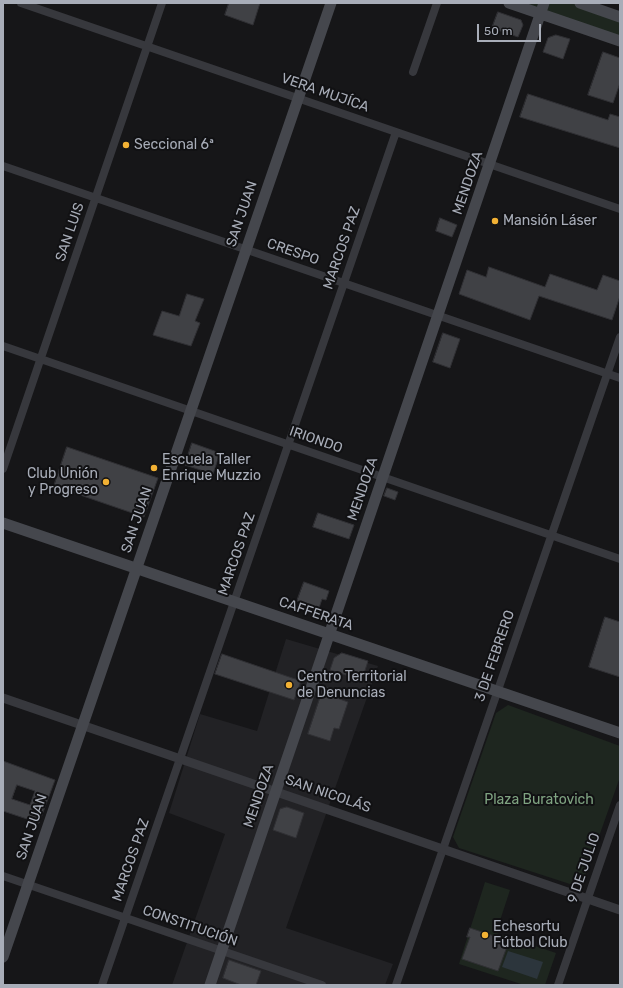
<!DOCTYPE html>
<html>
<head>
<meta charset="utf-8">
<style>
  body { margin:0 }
  #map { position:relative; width:623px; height:988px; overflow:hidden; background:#161618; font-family:Rubik,sans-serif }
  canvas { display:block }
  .frame { position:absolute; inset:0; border:4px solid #a8adb8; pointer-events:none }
  .scale { position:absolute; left:477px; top:24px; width:64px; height:18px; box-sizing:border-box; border:2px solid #a8adb8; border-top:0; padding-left:5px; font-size:12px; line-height:14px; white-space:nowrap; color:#a8adb8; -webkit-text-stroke:3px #111113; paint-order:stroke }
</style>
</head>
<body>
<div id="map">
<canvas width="623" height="988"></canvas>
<div class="frame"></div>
<div class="scale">50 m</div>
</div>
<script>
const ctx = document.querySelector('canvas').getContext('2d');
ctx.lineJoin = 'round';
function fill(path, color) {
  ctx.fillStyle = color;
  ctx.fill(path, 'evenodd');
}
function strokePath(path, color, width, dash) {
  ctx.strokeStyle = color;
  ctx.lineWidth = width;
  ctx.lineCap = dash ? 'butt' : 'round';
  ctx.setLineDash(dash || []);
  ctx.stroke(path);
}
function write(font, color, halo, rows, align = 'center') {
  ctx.font = font + ' Rubik,sans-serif';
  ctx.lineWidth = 4;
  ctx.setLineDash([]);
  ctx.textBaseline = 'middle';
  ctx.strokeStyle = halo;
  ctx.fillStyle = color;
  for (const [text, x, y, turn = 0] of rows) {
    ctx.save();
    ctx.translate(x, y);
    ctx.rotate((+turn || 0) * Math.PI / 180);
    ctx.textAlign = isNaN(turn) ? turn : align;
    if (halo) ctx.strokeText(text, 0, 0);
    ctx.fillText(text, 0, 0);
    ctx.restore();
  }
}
fill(new Path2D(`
  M 286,639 L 378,666 L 286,928 L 393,964 L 385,985 L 172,985 L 225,834 L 169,813 L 200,714 L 257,731 Z`), '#222225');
fill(new Path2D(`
  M 509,3 L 580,3 L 620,17 L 620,41 Z
  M 508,705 L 620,746 L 620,777 L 584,879 L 573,885 L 459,848 L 453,837 L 496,713 Z
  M 485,882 L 510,890 L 496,933 L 556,953 L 545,985 L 524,985 L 459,964 Z`), '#1e261f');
fill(new Path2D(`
  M 508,951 L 543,962 L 537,979 L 502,967 Z`), '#2c353c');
const building = new Path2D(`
  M 229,3 L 260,3 L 253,25 L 225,15 Z
  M 498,12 L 521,20 L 523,25 L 518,37 L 492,28 Z
  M 556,35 L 570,39 L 563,59 L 543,52 L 548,38 Z
  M 603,52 L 620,58 L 620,83 L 613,103 L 588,95 Z
  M 528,94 L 608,120 L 610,114 L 620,117 L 620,148 L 520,117 Z
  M 440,218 L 457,225 L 452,237 L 436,231 Z
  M 489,267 L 545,287 L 550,274 L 597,290 L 603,275 L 620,281 L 620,296 L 612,320 L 539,296 L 530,320 L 459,294 L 467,270 L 486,277 Z
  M 187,294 L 204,299 L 195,321 L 200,323 L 191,346 L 153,335 L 162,311 L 179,316 Z
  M 443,333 L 460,339 L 450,368 L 433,362 Z
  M 192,443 L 220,453 L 213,474 L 185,465 Z
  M 67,447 L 158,478 L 144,517 L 54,486 Z
  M 387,488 L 398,492 L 395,500 L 384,496 Z
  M 318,513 L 354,525 L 349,539 L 313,527 Z
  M 304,582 L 329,591 L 326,600 L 322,599 L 317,614 L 307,611 L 309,605 L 297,601 Z
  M 605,617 L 620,622 L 620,677 L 589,667 Z
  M 342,653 L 368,661 L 362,680 L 330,670 L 334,658 Z
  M 222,654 L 301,681 L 294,700 L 215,674 Z
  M 324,686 L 336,691 L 334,697 L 348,702 L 339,729 L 334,728 L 330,741 L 308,734 Z
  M 3,761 L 55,780 L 39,823 L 3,811 ZM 17,785 L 35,791 L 30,805 L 12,799 Z
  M 287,807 L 304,813 L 296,838 L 273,830 L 280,809 Z
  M 470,928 L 509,941 L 498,971 L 462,959 L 470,937 L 467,937 Z
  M 229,960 L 261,971 L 256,985 L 241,985 L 223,978 Z`);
fill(building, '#404145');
strokePath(building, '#303034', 1);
strokePath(new Path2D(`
  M 21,3 L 620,209
  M 413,72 L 437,3
  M 3,166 L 620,378
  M 3,346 L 620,559
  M 3,469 L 162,3
  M 3,876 L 322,985
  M 102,985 L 396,132
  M 396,985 L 620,337
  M 558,985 L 620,805`), '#37383d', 8);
strokePath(new Path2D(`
  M 3,698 L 620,910`), '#37383d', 9);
strokePath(new Path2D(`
  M 509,3 L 620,41
  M 580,3 L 620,17
  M 3,523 L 620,733
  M 3,957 L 331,3
  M 210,985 L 544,3`), '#45474d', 11);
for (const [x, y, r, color] of [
  [126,145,4,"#f2b134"],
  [495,221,4,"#f2b134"],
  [154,468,4,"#f2b134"],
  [106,482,4,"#f2b134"],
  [289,685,4,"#f2b134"],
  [485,935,4,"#f2b134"]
]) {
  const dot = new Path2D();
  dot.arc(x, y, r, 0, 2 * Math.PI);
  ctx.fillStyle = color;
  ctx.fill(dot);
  strokePath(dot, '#111113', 1.5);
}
write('14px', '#a8adb8', '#111113', [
  ["VERA MUJÍCA",325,93,19],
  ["MENDOZA",468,183,-71],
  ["SAN JUAN",242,214,-71],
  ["SAN LUIS",70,232,-71],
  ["MARCOS PAZ",342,248,-71],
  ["CRESPO",293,252,19],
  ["IRIONDO",316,440,19],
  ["MENDOZA",363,489,-71],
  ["SAN JUAN",137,520,-71],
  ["MARCOS PAZ",237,554,-71],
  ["CAFFERATA",316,614,19],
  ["3 DE FEBRERO",495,656,-71],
  ["SAN NICOLÁS",328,794,19],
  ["MENDOZA",259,796,-71],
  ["SAN JUAN",32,827,-71],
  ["MARCOS PAZ",131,860,-71],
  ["9 DE JULIO",584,868,-71],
  ["CONSTITUCIÓN",190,926,19]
]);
write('14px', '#a8adb8', '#111113', [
  ["Seccional 6ª",134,145],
  ["Mansión Láser",503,221],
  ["Escuela Taller",162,460],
  ["Enrique Muzzio",162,476],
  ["Club Unión",98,474,"right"],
  ["y Progreso",98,490,"right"],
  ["Centro Territorial",297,677],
  ["de Denuncias",297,693],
  ["Echesortu",493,927],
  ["Fútbol Club",493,943]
], 'left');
write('14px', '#7fa381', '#111113', [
  ["Plaza Buratovich",539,800]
]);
</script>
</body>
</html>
